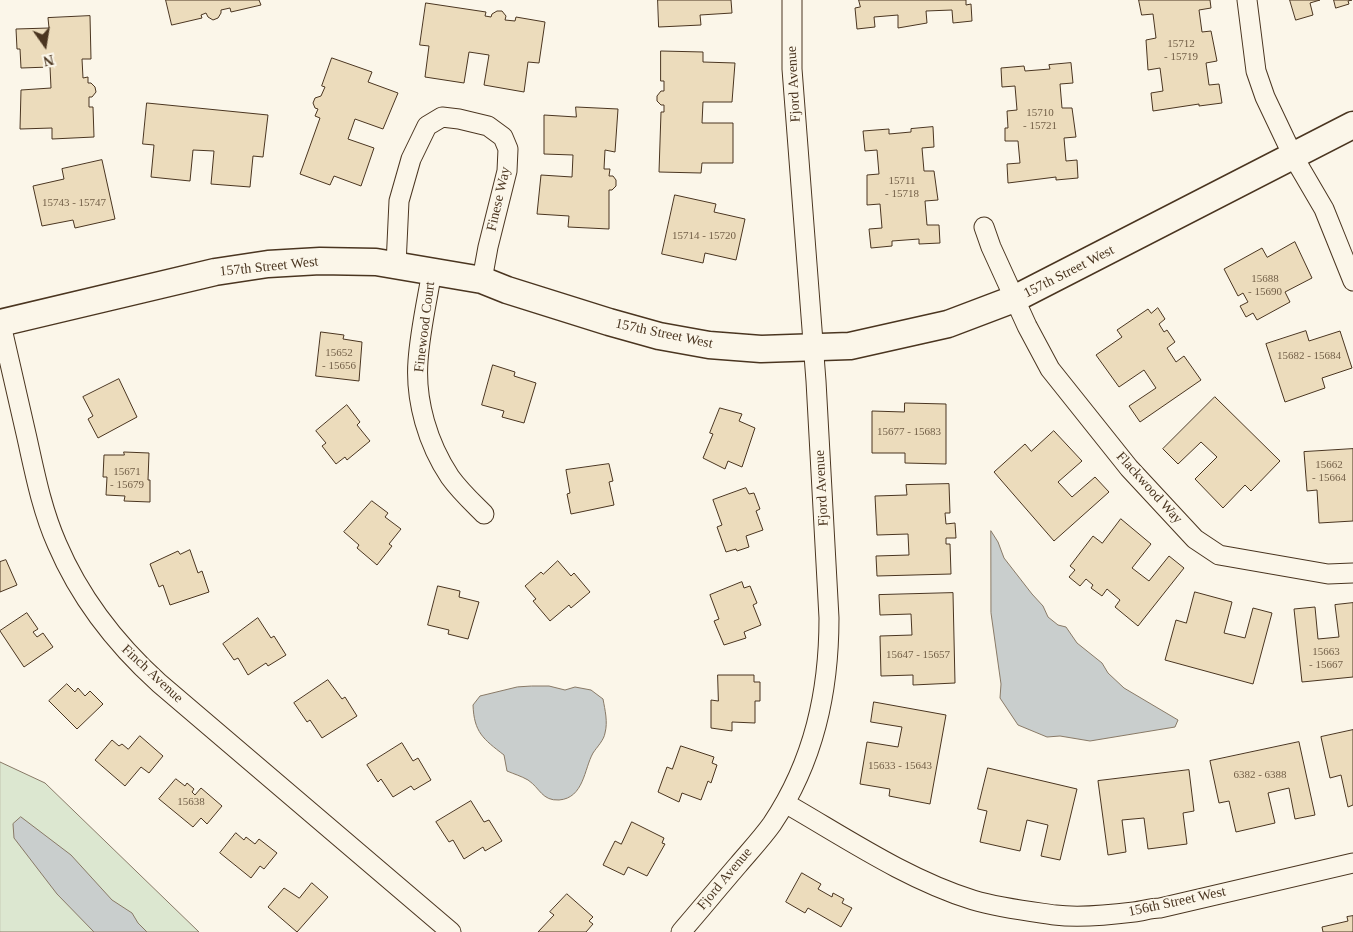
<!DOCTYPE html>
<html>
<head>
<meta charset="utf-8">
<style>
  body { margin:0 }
  #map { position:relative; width:1353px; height:932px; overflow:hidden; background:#fbf6e9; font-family:Georgia,serif }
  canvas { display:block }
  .north { position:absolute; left:20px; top:20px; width:50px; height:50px; -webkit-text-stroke:4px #fbf6e9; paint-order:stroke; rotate:167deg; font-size:14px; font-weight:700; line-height:20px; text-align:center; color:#4a3520 }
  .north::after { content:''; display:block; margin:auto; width:18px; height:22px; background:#4a3520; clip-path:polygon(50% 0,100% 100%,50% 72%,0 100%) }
</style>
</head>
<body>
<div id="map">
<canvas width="1353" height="932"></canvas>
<div class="north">N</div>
</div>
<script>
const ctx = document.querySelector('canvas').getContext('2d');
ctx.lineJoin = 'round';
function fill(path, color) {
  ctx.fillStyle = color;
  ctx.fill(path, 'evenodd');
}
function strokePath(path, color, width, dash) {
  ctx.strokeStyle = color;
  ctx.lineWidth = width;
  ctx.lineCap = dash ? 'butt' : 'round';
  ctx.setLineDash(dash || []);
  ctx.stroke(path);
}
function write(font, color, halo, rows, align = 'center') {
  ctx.font = font + ' Georgia,serif';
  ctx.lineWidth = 4;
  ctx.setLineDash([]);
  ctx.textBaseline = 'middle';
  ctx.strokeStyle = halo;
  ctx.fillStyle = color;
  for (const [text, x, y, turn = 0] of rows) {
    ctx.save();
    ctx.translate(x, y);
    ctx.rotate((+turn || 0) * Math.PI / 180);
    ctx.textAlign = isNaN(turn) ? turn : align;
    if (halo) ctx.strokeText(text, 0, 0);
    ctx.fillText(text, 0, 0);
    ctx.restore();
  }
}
const green = new Path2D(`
  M 0,762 L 45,783 L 199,932 L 0,932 Z`);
fill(green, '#dce7d0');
strokePath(green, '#887966', 1);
const water = new Path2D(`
  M 991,531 L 998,542 L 1004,558 L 1032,594 L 1043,606 L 1048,617 L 1058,625 L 1066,627 L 1077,643 L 1102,663 L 1108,673 L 1124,688 L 1178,720 L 1175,727 L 1090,741 L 1060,736 L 1047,737 L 1018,725 L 1000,698 L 1001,684 L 991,613 Z
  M 532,686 L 549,686 L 565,690 L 575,687 L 591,690 L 603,699 C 605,710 608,722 605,733 C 604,740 597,747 593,753 C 584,769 584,798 559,800 C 542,801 540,788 528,780 C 521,776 514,774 507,771 L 504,755 C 483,739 474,732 473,705 L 480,696 L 517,687 Z
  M 21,817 L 71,855 L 112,900 L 132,913 L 138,923 L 147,932 L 94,932 L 57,894 L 14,838 L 13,824 Z`);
fill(water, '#c9cecd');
strokePath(water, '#887966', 1);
const building = new Path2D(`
  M 166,0 L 259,0 L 261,5 L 231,12 L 230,8 L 221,10 L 221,13 L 218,18 L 213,20 L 208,17 L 206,13 L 201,15 L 202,18 L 172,25 Z
  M 658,0 L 731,0 L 732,13 L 700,15 L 701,25 L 659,27 Z
  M 859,0 L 966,0 L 966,5 L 971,4 L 972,21 L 953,23 L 952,10 L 926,11 L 927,23 L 898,28 L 898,15 L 874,17 L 875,27 L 857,29 L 855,8 L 860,7 Z
  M 1139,0 L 1210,0 L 1211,8 L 1199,10 L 1202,32 L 1211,31 L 1217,61 L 1206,63 L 1209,85 L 1219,84 L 1222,103 L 1199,106 L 1199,104 L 1153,111 L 1151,93 L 1163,91 L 1160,68 L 1148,70 L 1146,40 L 1156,38 L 1153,14 L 1142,15 Z
  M 1290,0 L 1320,0 L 1310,3 L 1313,15 L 1296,20 Z
  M 1334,0 L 1352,0 L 1348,1 L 1349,4 L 1336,8 Z
  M 426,3 L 486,12 L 485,16 L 491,17 L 492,14 L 497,11 L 502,11 L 506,16 L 505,20 L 515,21 L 516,17 L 545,22 L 539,63 L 528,62 L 524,92 L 484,85 L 489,55 L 469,52 L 464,83 L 425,77 L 429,46 L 420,45 Z
  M 90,16 L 91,59 L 82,59 L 83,78 L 88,77 L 88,83 L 91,83 L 95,87 L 96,92 L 92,97 L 89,97 L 89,107 L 93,107 L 94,137 L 52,139 L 52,128 L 20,129 L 21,90 L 51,88 L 50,67 L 21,68 L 20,49 L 17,49 L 16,29 L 49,28 L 48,18 Z
  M 661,51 L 703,52 L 703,62 L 735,63 L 732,102 L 703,102 L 702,123 L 733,123 L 733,163 L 702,163 L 701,173 L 659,172 L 661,112 L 664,112 L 664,105 L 661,105 L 657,101 L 657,96 L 661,91 L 664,91 L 664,81 L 661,81 Z
  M 332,58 L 372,72 L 368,82 L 398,93 L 383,129 L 355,119 L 348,139 L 374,148 L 361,186 L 334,176 L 330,185 L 300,174 L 320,118 L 315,116 L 318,109 L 315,108 L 313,103 L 315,98 L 321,96 L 325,87 L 322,86 Z
  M 1071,63 L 1073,83 L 1060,84 L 1062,108 L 1072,108 L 1076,137 L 1064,138 L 1066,161 L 1077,160 L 1078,178 L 1056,180 L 1056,177 L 1008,183 L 1007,164 L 1020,163 L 1018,141 L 1005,141 L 1005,128 L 1008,128 L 1007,111 L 1017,110 L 1015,86 L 1002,87 L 1001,68 L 1024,66 L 1025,71 L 1050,69 L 1049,65 Z
  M 147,103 L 268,115 L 263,157 L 253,156 L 250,187 L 211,184 L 214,151 L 193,150 L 190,181 L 151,177 L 154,145 L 143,144 Z
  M 576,107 L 618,109 L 615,152 L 605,150 L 604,169 L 610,169 L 609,176 L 613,176 L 616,180 L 616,186 L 612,190 L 609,190 L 609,229 L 568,227 L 569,216 L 537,214 L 541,175 L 572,177 L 573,155 L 544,154 L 544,115 L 576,117 Z
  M 933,127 L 934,147 L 922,148 L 924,171 L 934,171 L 938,200 L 925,201 L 927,225 L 939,225 L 940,243 L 919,244 L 919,239 L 892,241 L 892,246 L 871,248 L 869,229 L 882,228 L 880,204 L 867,205 L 867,175 L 879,174 L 877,150 L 865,151 L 863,131 L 889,129 L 889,134 L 911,132 L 911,129 Z
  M 102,160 L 115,219 L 75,228 L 73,220 L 42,226 L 33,186 L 64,179 L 62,169 Z
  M 675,195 L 716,204 L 714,212 L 745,219 L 736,260 L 705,253 L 703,263 L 662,254 Z
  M 1295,242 L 1312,278 L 1285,292 L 1290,302 L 1257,320 L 1253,313 L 1246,317 L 1240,306 L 1248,302 L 1243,293 L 1238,296 L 1224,269 L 1262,248 L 1267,257 Z
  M 1158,308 L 1165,319 L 1159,324 L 1164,332 L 1167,330 L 1175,342 L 1167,348 L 1176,362 L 1184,356 L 1201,380 L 1140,422 L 1129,406 L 1156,388 L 1144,370 L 1119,387 L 1096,355 L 1122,337 L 1117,330 L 1148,309 L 1151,313 Z
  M 1306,331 L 1309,341 L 1340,331 L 1352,368 L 1322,378 L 1325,388 L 1285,402 L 1266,344 Z
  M 321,332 L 344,335 L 343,339 L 362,342 L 359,381 L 316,376 Z
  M 493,365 L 515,372 L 514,376 L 536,383 L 524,423 L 502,417 L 504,411 L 482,405 Z
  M 119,379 L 137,417 L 98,438 L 88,419 L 93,416 L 83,397 Z
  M 1215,397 L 1280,461 L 1251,491 L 1245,485 L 1223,508 L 1195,479 L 1217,457 L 1201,442 L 1178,464 L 1163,449 Z
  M 905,403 L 946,404 L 946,464 L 905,463 L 905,453 L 872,453 L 872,411 L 904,412 Z
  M 347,405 L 360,422 L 357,425 L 370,441 L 347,460 L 345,457 L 336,464 L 322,446 L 326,443 L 316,431 Z
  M 720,408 L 742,414 L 739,421 L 755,428 L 742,467 L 728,461 L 725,469 L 703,458 L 713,434 L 710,433 Z
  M 1054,431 L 1082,461 L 1058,482 L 1072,497 L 1095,477 L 1109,492 L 1054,541 L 994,472 L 1025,444 L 1031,451 Z
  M 1353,449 L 1353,521 L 1319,523 L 1317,490 L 1307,491 L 1304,452 Z
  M 124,452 L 149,453 L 148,480 L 150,480 L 150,502 L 124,501 L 125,496 L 106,495 L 107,477 L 103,477 L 104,455 L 124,455 Z
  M 609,464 L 613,481 L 609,482 L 614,505 L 571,514 L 567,494 L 570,493 L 566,470 Z
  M 949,484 L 950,513 L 945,513 L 946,524 L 955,523 L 956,538 L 946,538 L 946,544 L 950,544 L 951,574 L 877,576 L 876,556 L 909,555 L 908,534 L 877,535 L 875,496 L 907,495 L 906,485 Z
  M 746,488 L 749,494 L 754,493 L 760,509 L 756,511 L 763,530 L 746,536 L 749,547 L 737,551 L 736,549 L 726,552 L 717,527 L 722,525 L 713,500 Z
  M 372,501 L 388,513 L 385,517 L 401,529 L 389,544 L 392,546 L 377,565 L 357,548 L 359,545 L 344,532 Z
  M 1121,519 L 1151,544 L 1132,568 L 1149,581 L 1169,556 L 1184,568 L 1138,626 L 1115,607 L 1120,600 L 1107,589 L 1102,596 L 1091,588 L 1093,585 L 1086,579 L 1080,586 L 1069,577 L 1075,570 L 1070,566 L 1093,536 L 1102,543 Z
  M 190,550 L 198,573 L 202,571 L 209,592 L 170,605 L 163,585 L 159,587 L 150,564 L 178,551 L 180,554 Z
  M 6,560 L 17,585 L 0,592 L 0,562 Z
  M 558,561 L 571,576 L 574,573 L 590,592 L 571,608 L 569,605 L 550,621 L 533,601 L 536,599 L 525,586 L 541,572 L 543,574 Z
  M 742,582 L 744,588 L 750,586 L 757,603 L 753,605 L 761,625 L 744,632 L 746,638 L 724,645 L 714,621 L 719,619 L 710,595 Z
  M 438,586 L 460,591 L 459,597 L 479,602 L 468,639 L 448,634 L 449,630 L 428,625 Z
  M 1195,592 L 1232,602 L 1224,633 L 1245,638 L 1253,608 L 1272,613 L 1253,684 L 1165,660 L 1176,620 L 1186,623 Z
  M 953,593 L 955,683 L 913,685 L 913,675 L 881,676 L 880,636 L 912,635 L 911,614 L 880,615 L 879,595 Z
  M 1353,603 L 1353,677 L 1302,682 L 1294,609 L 1315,607 L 1318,639 L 1339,637 L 1335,605 Z
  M 27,613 L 38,629 L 33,632 L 37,637 L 43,633 L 53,647 L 24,667 L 0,631 Z
  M 258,618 L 271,638 L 274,636 L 286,655 L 268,666 L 266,663 L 248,675 L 238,658 L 234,660 L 223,644 Z
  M 718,675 L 754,675 L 754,682 L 760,682 L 760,701 L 755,701 L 755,723 L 732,722 L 732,731 L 711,728 L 711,700 L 718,701 Z
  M 328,680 L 342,699 L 345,697 L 357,716 L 322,738 L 310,720 L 307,722 L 294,703 Z
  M 67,684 L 75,692 L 78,688 L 85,696 L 90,691 L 103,704 L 77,729 L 49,701 Z
  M 874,702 L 946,715 L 930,804 L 889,796 L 890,789 L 860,784 L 867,742 L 898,747 L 902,727 L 871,722 Z
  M 1353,730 L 1353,805 L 1348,807 L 1341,775 L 1330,778 L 1321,737 Z
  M 140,736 L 163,756 L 149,773 L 141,767 L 125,786 L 95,760 L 112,740 L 119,746 L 122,744 L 128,749 Z
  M 1299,742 L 1315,815 L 1295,819 L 1289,788 L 1268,793 L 1275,823 L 1236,832 L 1229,801 L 1219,803 L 1210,761 Z
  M 402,743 L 413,761 L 418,758 L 431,780 L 414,790 L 411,786 L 393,797 L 381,779 L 378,782 L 367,765 Z
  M 681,746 L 714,757 L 712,763 L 717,765 L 711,783 L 708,781 L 701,800 L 682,793 L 679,802 L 658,792 L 667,767 L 672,769 Z
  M 988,768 L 1077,789 L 1060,860 L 1041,856 L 1048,825 L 1027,820 L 1020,851 L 980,842 L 987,811 L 978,809 Z
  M 1189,770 L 1194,811 L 1183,813 L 1187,844 L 1148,849 L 1144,818 L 1122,820 L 1126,852 L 1108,855 L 1098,781 Z
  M 176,779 L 185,786 L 187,783 L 194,789 L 192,792 L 195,795 L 201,788 L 222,806 L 207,824 L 201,818 L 193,827 L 159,799 Z
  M 471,801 L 484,822 L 489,820 L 502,841 L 485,851 L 483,847 L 464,859 L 453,840 L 449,842 L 436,822 Z
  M 632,822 L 664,838 L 662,843 L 665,844 L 647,876 L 628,867 L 624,875 L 603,865 L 615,841 L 621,844 Z
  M 236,833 L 244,840 L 246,837 L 255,844 L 259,839 L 277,853 L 264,869 L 260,866 L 251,878 L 220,853 Z
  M 802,873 L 821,884 L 818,889 L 832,897 L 833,893 L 844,899 L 842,903 L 852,908 L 841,927 L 808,908 L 805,913 L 786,902 Z
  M 312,883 L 328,897 L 297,932 L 268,907 L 284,888 L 299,898 Z
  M 567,894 L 593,917 L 589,921 L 593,924 L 586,932 L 538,932 L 554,915 L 550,912 Z
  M 1353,916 L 1353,932 L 1323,932 L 1322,927 L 1348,921 L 1347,917 Z`);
fill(building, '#ecdcbc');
strokePath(building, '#4a3520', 1);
const street = new Path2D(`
  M 1247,0 L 1256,71 L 1265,97 L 1293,156 L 1324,209 L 1353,281
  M 984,227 L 991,247 L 1027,326 L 1050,369 L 1129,468 L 1195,539 L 1219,555 L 1328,574 L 1353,573
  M 396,265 L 399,201 L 411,159 L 427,126 L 442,117 L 459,119 L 488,126 L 503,137 L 508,149 L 507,171 L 488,247 L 482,280
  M 432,271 C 427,301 420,331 418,361 C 415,401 428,444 450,477 C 460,491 472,502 484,514
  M 0,320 C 9,359 18,399 27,438 C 35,474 42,510 57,544 C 80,598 116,644 159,683 L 451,932
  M 785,803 C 846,838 906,879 973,900 C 1000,908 1027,911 1055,915 C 1079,918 1110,915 1134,912 C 1143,911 1151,908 1160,908 L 1353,863
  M 681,932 C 700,910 719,887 738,865 C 749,852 762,838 772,824 C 814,761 829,692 829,618 L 816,381 L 792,69 L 792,0`);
const secondary = new Path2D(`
  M 0,323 L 215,272 L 268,264 L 320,261 L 376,262 L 482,280 L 507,290 L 609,322 L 659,336 L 709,345 L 761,349 L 850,346 L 948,324 L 1014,299 L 1353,125`);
strokePath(street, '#4a3520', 21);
strokePath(secondary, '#4a3520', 29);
strokePath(street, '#fbf6e9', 19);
strokePath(secondary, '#fbf6e9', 26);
write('11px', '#725f47', null, [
  ["15712",1181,44],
  ["- 15719",1181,57],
  ["15710",1040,113],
  ["- 15721",1040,126],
  ["15711",902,181],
  ["- 15718",902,194],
  ["15743 - 15747",74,203],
  ["15714 - 15720",704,236],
  ["15688",1265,279],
  ["- 15690",1265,292],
  ["15652",339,353],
  ["- 15656",339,366],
  ["15682 - 15684",1309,356],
  ["15677 - 15683",909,432],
  ["15662",1329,465],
  ["- 15664",1329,478],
  ["15671",127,472],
  ["- 15679",127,485],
  ["15663",1326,652],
  ["- 15667",1326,665],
  ["15647 - 15657",918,655],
  ["15633 - 15643",900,766],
  ["6382 - 6388",1260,775],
  ["15638",191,802]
]);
write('14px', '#4a3520', '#fbf6e9', [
  ["Fjord Avenue",794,84,-93],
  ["Finese Way",499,199,-77],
  ["157th Street West",269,267,-6],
  ["157th Street West",1069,272,-27],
  ["Finewood Court",425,327,-83],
  ["157th Street West",664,334,12],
  ["Fjord Avenue",822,488,-93],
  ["Flackwood Way",1149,488,48],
  ["Finch Avenue",152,674,43],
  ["Fjord Avenue",725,879,-50],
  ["156th Street West",1177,902,-12]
]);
</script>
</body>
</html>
